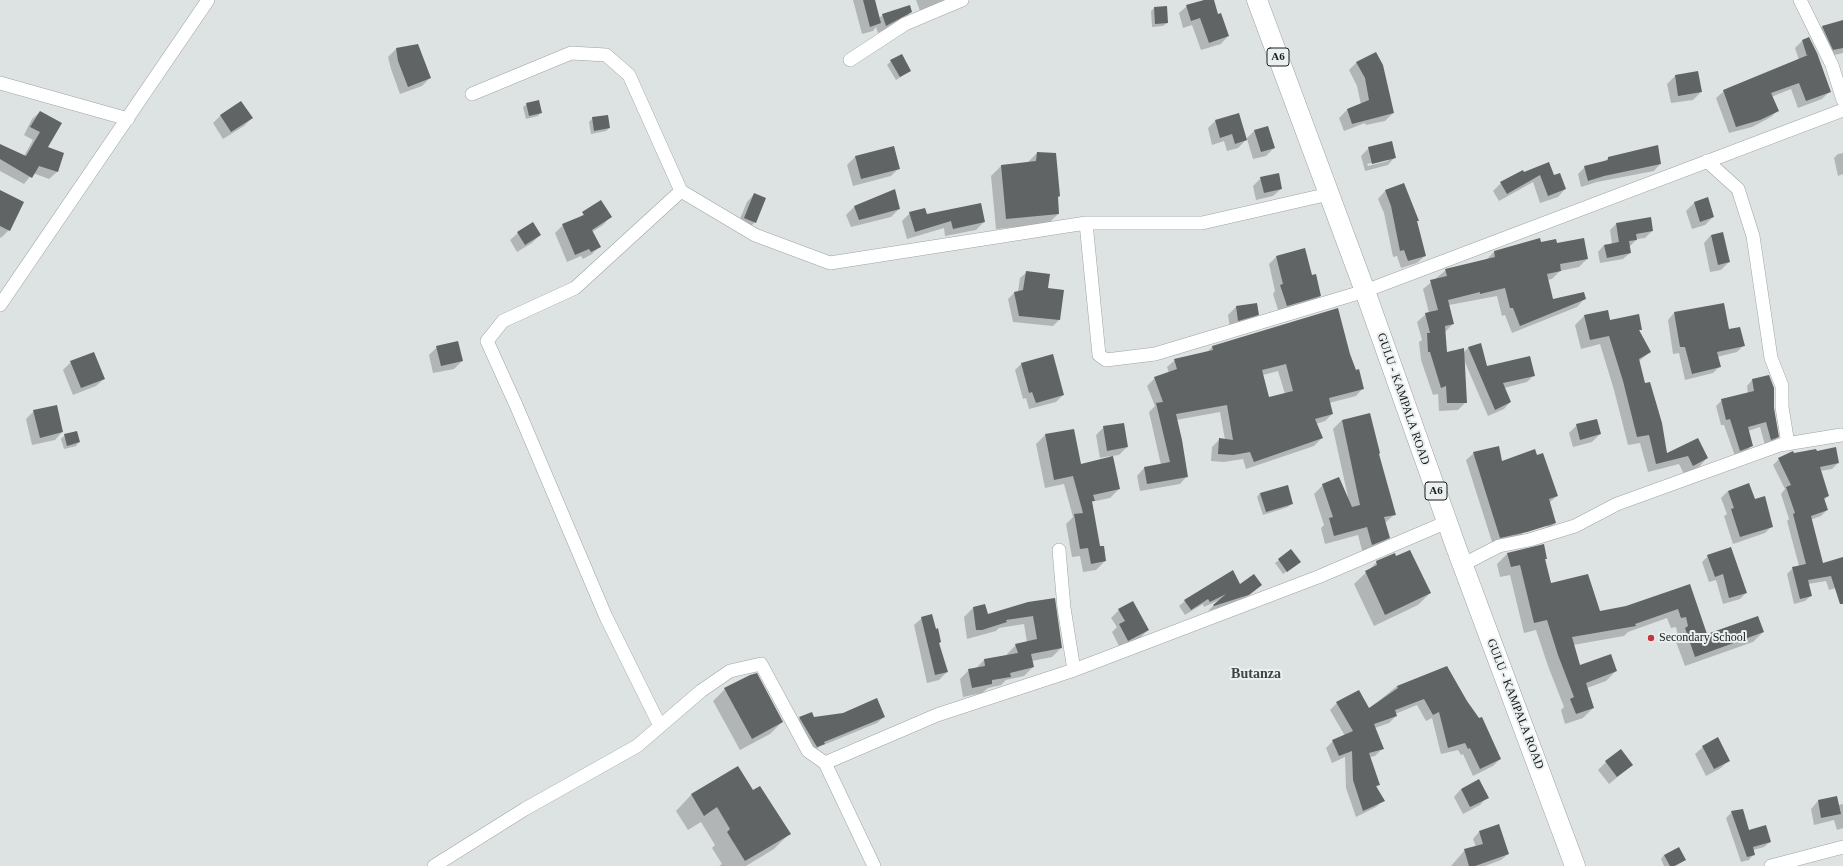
<!DOCTYPE html>
<html>
<head>
<meta charset="utf-8">
<style>
  body { margin:0 }
  canvas { display:block; background:#dde2e2 }
</style>
</head>
<body>
<canvas width="1843" height="866"></canvas>
<script>
const ctx = document.querySelector('canvas').getContext('2d');
ctx.lineJoin = 'round';
function fill(path, color) {
  ctx.fillStyle = color;
  ctx.fill(path, 'evenodd');
}
function strokePath(path, color, width, dash) {
  ctx.strokeStyle = color;
  ctx.lineWidth = width;
  ctx.lineCap = dash ? 'butt' : 'round';
  ctx.setLineDash(dash || []);
  ctx.stroke(path);
}
function write(font, color, halo, rows, align = 'center') {
  ctx.font = font + ' Georgia,serif';
  ctx.lineWidth = 4;
  ctx.setLineDash([]);
  ctx.textBaseline = 'middle';
  ctx.strokeStyle = halo;
  ctx.fillStyle = color;
  for (const [text, x, y, turn = 0] of rows) {
    ctx.save();
    ctx.translate(x, y);
    ctx.rotate((+turn || 0) * Math.PI / 180);
    ctx.textAlign = isNaN(turn) ? turn : align;
    if (halo) ctx.strokeText(text, 0, 0);
    ctx.fillText(text, 0, 0);
    ctx.restore();
  }
}
fill(new Path2D(`
  M 853,0 L 874,0 L 879,18 L 883,15 L 911,12 L 903,20 L 878,33 L 876,27 L 873,31 L 862,34 Z
  M 916,0 L 948,0 L 920,11 Z
  M 1207,0 L 1213,0 L 1217,15 L 1228,36 L 1221,44 L 1201,50 L 1192,25 L 1183,28 L 1179,13 L 1187,6 Z
  M 1154,8 L 1167,23 L 1163,26 L 1152,27 L 1151,11 Z
  M 1843,22 L 1843,53 L 1826,57 L 1814,34 L 1822,27 Z
  M 1802,41 L 1829,92 L 1822,99 L 1798,108 L 1791,89 L 1771,97 L 1778,110 L 1771,117 L 1752,127 L 1729,133 L 1716,98 L 1724,91 L 1799,60 L 1795,48 Z
  M 417,45 L 430,78 L 422,86 L 400,94 L 391,69 L 388,57 L 396,49 Z
  M 891,61 L 910,71 L 896,80 L 887,65 Z
  M 1357,62 L 1393,113 L 1385,121 L 1366,125 L 1365,123 L 1344,131 L 1339,118 L 1347,110 L 1361,105 L 1357,86 L 1349,70 Z
  M 1697,72 L 1701,92 L 1693,100 L 1671,103 L 1667,84 L 1675,76 Z
  M 527,104 L 541,112 L 538,116 L 526,119 L 523,107 Z
  M 40,112 L 47,148 L 63,154 L 57,172 L 49,179 L 33,173 L 24,184 L 0,171 L 0,145 L 24,156 L 33,140 L 24,135 L 32,119 Z
  M 220,116 L 252,118 L 244,126 L 223,139 L 213,123 Z
  M 593,118 L 609,128 L 606,131 L 591,134 L 589,122 Z
  M 1215,121 L 1246,139 L 1254,131 L 1274,148 L 1266,156 L 1253,159 L 1247,139 L 1238,148 L 1227,151 L 1224,141 L 1212,145 L 1208,128 Z
  M 893,147 L 899,168 L 891,176 L 853,186 L 847,165 L 855,157 Z
  M 1369,148 L 1395,157 L 1388,165 L 1365,171 L 1361,156 ZM 1388,159 L 1388,161 L 1368,166 L 1367,164 Z
  M 1037,153 L 1059,196 L 1057,198 L 1058,214 L 1048,224 L 996,229 L 991,176 L 1001,166 L 1027,163 Z
  M 1843,153 L 1843,174 L 1838,176 L 1834,158 L 1838,154 Z
  M 1608,158 L 1660,164 L 1654,171 L 1597,182 L 1581,187 L 1578,174 L 1585,167 L 1604,162 Z
  M 1548,163 L 1554,177 L 1565,189 L 1558,197 L 1540,203 L 1533,182 L 1499,201 L 1493,191 L 1501,183 Z
  M 1261,178 L 1281,189 L 1273,196 L 1256,200 L 1253,186 Z
  M 1404,184 L 1418,220 L 1416,222 L 1425,256 L 1417,263 L 1401,268 L 1397,256 L 1393,257 L 1384,213 L 1378,199 L 1385,191 Z
  M 894,191 L 899,209 L 891,217 L 851,227 L 846,215 L 854,207 Z
  M 754,194 L 755,222 L 747,230 L 737,226 L 747,202 Z
  M 1707,199 L 1713,217 L 1705,225 L 1692,229 L 1686,211 L 1694,203 Z
  M 601,202 L 610,217 L 603,225 L 592,232 L 600,246 L 592,254 L 583,259 L 581,256 L 567,262 L 555,233 L 563,225 L 577,219 Z
  M 0,206 L 9,230 L 1,238 L 0,237 Z
  M 910,213 L 926,215 L 984,222 L 976,230 L 945,236 L 944,228 L 907,239 L 902,221 Z
  M 1616,224 L 1652,231 L 1645,238 L 1637,239 L 1630,246 L 1630,253 L 1623,259 L 1600,263 L 1598,252 L 1604,245 L 1612,244 L 1610,230 Z
  M 518,233 L 540,235 L 532,243 L 517,252 L 510,240 Z
  M 1711,235 L 1729,262 L 1721,270 L 1710,272 L 1704,243 Z
  M 1540,243 L 1556,244 L 1587,259 L 1579,267 L 1560,271 L 1552,279 L 1547,280 L 1553,300 L 1585,298 L 1577,307 L 1512,333 L 1505,315 L 1502,316 L 1497,296 L 1449,305 L 1453,324 L 1445,332 L 1446,353 L 1463,353 L 1468,348 L 1480,345 L 1486,368 L 1534,375 L 1527,382 L 1504,388 L 1510,402 L 1504,409 L 1488,416 L 1464,360 L 1466,402 L 1458,410 L 1439,411 L 1438,394 L 1433,395 L 1421,360 L 1419,342 L 1422,340 L 1417,322 L 1426,314 L 1429,313 L 1423,289 L 1446,270 L 1486,260 L 1494,252 Z
  M 1276,257 L 1311,277 L 1320,296 L 1312,303 L 1279,313 L 1273,294 L 1275,291 L 1269,264 Z
  M 1027,272 L 1047,289 L 1063,290 L 1059,320 L 1053,326 L 1013,322 L 1008,299 L 1014,293 L 1018,292 L 1020,278 Z
  M 1256,304 L 1258,314 L 1250,322 L 1230,328 L 1228,315 L 1236,307 Z
  M 1607,311 L 1609,322 L 1641,329 L 1639,331 L 1650,352 L 1638,362 L 1667,455 L 1698,439 L 1707,458 L 1699,467 L 1684,474 L 1679,464 L 1648,472 L 1640,443 L 1628,445 L 1614,390 L 1600,344 L 1581,349 L 1575,325 L 1584,316 Z
  M 1674,313 L 1728,331 L 1744,345 L 1737,352 L 1717,357 L 1719,367 L 1713,373 L 1685,380 L 1679,353 L 1673,354 L 1668,320 Z
  M 437,347 L 462,361 L 454,369 L 433,373 L 429,355 Z
  M 1212,347 L 1349,355 L 1363,388 L 1356,396 L 1329,403 L 1332,414 L 1325,421 L 1316,424 L 1322,438 L 1314,446 L 1246,469 L 1243,459 L 1224,462 L 1211,461 L 1212,447 L 1220,439 L 1225,440 L 1220,412 L 1176,420 L 1187,476 L 1180,484 L 1140,491 L 1137,476 L 1144,468 L 1161,465 L 1149,412 L 1155,406 L 1147,386 L 1155,378 L 1169,373 L 1167,367 L 1175,360 L 1207,352 ZM 1278,371 L 1285,394 L 1269,398 L 1263,375 Z
  M 1052,355 L 1063,395 L 1056,402 L 1029,409 L 1026,398 L 1023,399 L 1015,370 L 1021,364 Z
  M 71,362 L 104,379 L 96,386 L 73,395 L 63,370 Z
  M 1752,380 L 1773,408 L 1778,437 L 1772,443 L 1765,445 L 1760,427 L 1748,431 L 1751,446 L 1746,452 L 1735,456 L 1724,425 L 1721,425 L 1716,406 L 1722,400 L 1748,394 L 1747,386 Z
  M 34,411 L 62,432 L 55,440 L 32,445 L 26,419 Z
  M 1342,420 L 1378,454 L 1395,514 L 1385,523 L 1389,537 L 1380,546 L 1363,554 L 1358,535 L 1325,544 L 1321,528 L 1324,525 L 1314,494 L 1323,485 L 1348,497 L 1333,429 Z
  M 1577,425 L 1600,434 L 1592,442 L 1573,447 L 1569,433 Z
  M 1104,427 L 1127,447 L 1119,455 L 1112,456 L 1119,489 L 1110,498 L 1091,502 L 1099,547 L 1105,561 L 1096,570 L 1083,572 L 1080,556 L 1072,557 L 1066,524 L 1073,517 L 1064,484 L 1045,488 L 1036,444 L 1045,435 L 1080,465 L 1111,458 L 1110,456 L 1100,458 L 1096,435 Z
  M 65,435 L 79,442 L 76,446 L 64,449 L 61,439 Z
  M 1816,452 L 1838,463 L 1832,469 L 1820,471 L 1828,496 L 1824,500 L 1827,510 L 1821,516 L 1810,520 L 1822,564 L 1843,558 L 1843,586 L 1829,590 L 1826,581 L 1808,584 L 1811,596 L 1805,601 L 1794,604 L 1787,574 L 1793,568 L 1799,566 L 1787,521 L 1789,519 L 1781,494 L 1785,489 L 1773,465 L 1779,459 L 1793,454 Z
  M 1474,453 L 1502,462 L 1557,496 L 1549,503 L 1555,523 L 1547,531 L 1493,545 L 1466,460 ZM 1547,525 L 1547,527 L 1523,535 L 1522,533 Z
  M 1728,491 L 1772,526 L 1765,533 L 1733,544 L 1724,516 L 1727,514 L 1721,498 Z
  M 1260,493 L 1292,503 L 1288,507 L 1263,515 L 1257,497 Z
  M 1508,553 L 1546,558 L 1545,560 L 1551,584 L 1599,612 L 1627,607 L 1689,585 L 1706,635 L 1763,632 L 1753,642 L 1685,666 L 1675,639 L 1678,636 L 1676,627 L 1671,628 L 1667,618 L 1628,632 L 1624,636 L 1573,645 L 1580,666 L 1616,671 L 1606,681 L 1587,688 L 1593,708 L 1583,718 L 1565,724 L 1561,710 L 1564,707 L 1548,666 L 1536,630 L 1524,633 L 1510,575 L 1500,577 L 1497,564 Z
  M 1708,556 L 1746,593 L 1740,599 L 1723,604 L 1716,580 L 1709,582 L 1702,562 Z
  M 1279,560 L 1296,565 L 1283,574 L 1275,563 Z
  M 1377,562 L 1430,593 L 1418,605 L 1374,626 L 1354,584 Z
  M 1233,571 L 1240,586 L 1255,590 L 1242,600 L 1235,603 L 1208,611 L 1219,600 L 1204,607 L 1203,604 L 1185,615 L 1179,606 L 1185,601 Z
  M 1029,603 L 1061,648 L 1052,657 L 1032,661 L 1033,667 L 1024,676 L 1006,680 L 1001,685 L 988,688 L 982,693 L 963,697 L 960,679 L 969,670 L 975,669 L 984,660 L 1007,655 L 1007,654 L 1016,645 L 1027,642 L 1024,624 L 999,628 L 996,631 L 967,639 L 964,617 L 973,608 L 987,616 Z
  M 1119,610 L 1148,630 L 1140,638 L 1120,648 L 1112,632 L 1117,627 L 1111,618 Z
  M 922,618 L 940,642 L 939,644 L 947,672 L 939,680 L 927,683 L 914,625 Z
  M 1446,667 L 1500,759 L 1493,766 L 1473,776 L 1463,754 L 1461,755 L 1458,750 L 1441,754 L 1432,718 L 1426,721 L 1417,705 L 1395,714 L 1396,716 L 1389,723 L 1375,728 L 1382,749 L 1375,756 L 1370,757 L 1379,784 L 1376,787 L 1383,800 L 1376,807 L 1356,817 L 1346,788 L 1345,757 L 1332,763 L 1326,748 L 1333,741 L 1345,736 L 1330,710 L 1337,703 L 1369,709 L 1397,686 Z
  M 725,689 L 782,722 L 770,734 L 740,750 L 713,701 Z
  M 811,713 L 813,718 L 884,717 L 877,723 L 821,746 L 810,753 L 793,725 L 800,718 Z
  M 1703,747 L 1729,760 L 1721,768 L 1706,776 L 1695,754 Z
  M 1606,762 L 1632,765 L 1609,784 L 1598,770 Z
  M 737,767 L 752,792 L 790,833 L 774,849 L 746,866 L 719,866 L 722,864 L 712,848 L 715,845 L 701,822 L 688,830 L 676,811 L 691,795 Z
  M 1461,789 L 1487,797 L 1480,805 L 1463,814 L 1454,797 Z
  M 1836,797 L 1838,805 L 1843,804 L 1843,828 L 1837,830 L 1834,820 L 1814,825 L 1811,809 L 1818,801 Z
  M 1732,812 L 1748,831 L 1770,842 L 1764,847 L 1753,850 L 1754,854 L 1749,860 L 1741,862 L 1726,818 Z
  M 1479,832 L 1508,854 L 1501,860 L 1485,866 L 1451,866 L 1465,850 L 1476,847 L 1473,839 Z
  M 1664,855 L 1685,860 L 1676,866 L 1664,866 L 1661,859 Z`), '#0003');
fill(new Path2D(`
  M 863,0 L 875,0 L 881,23 L 870,27 Z
  M 1204,0 L 1214,0 L 1218,14 L 1221,13 L 1229,36 L 1209,43 L 1200,18 L 1191,21 L 1186,5 Z
  M 910,5 L 912,12 L 886,26 L 882,14 Z
  M 1167,6 L 1168,23 L 1155,24 L 1154,7 Z
  M 1843,20 L 1843,48 L 1833,50 L 1822,26 Z
  M 1809,37 L 1817,53 L 1831,92 L 1806,101 L 1799,83 L 1771,93 L 1779,111 L 1760,120 L 1736,127 L 1723,90 L 1808,55 L 1807,56 L 1802,40 Z
  M 418,44 L 431,78 L 408,87 L 398,61 L 396,48 Z
  M 1376,52 L 1383,65 L 1394,113 L 1352,124 L 1347,109 L 1369,100 L 1365,78 L 1356,62 Z
  M 902,54 L 911,71 L 900,77 L 890,60 Z
  M 1698,71 L 1702,92 L 1678,96 L 1675,75 Z
  M 539,100 L 542,113 L 529,116 L 526,103 Z
  M 241,101 L 253,118 L 231,132 L 220,115 Z
  M 40,111 L 62,123 L 48,147 L 64,153 L 58,172 L 39,166 L 32,178 L 0,159 L 0,144 L 26,156 L 40,132 L 30,127 Z
  M 1239,113 L 1247,140 L 1235,144 L 1232,134 L 1220,138 L 1215,120 Z
  M 608,115 L 610,128 L 594,131 L 592,117 Z
  M 1268,126 L 1275,148 L 1261,152 L 1254,130 Z
  M 1392,141 L 1396,158 L 1372,164 L 1368,147 Z
  M 1658,145 L 1661,164 L 1604,176 L 1588,181 L 1584,166 L 1608,160 L 1608,157 Z
  M 894,146 L 900,169 L 861,179 L 855,156 Z
  M 1037,152 L 1056,153 L 1060,196 L 1058,197 L 1059,214 L 1006,219 L 1001,165 L 1036,161 Z
  M 1549,162 L 1554,175 L 1560,173 L 1566,189 L 1548,196 L 1540,175 L 1507,194 L 1500,182 L 1523,170 L 1524,172 Z
  M 1279,173 L 1282,189 L 1264,193 L 1260,177 Z
  M 1404,183 L 1419,221 L 1417,221 L 1426,256 L 1408,261 L 1404,250 L 1400,251 L 1391,206 L 1385,190 Z
  M 895,189 L 900,209 L 859,220 L 854,206 Z
  M 0,190 L 24,202 L 10,231 L 0,226 Z
  M 754,193 L 766,198 L 756,223 L 744,218 Z
  M 1708,197 L 1714,217 L 1700,222 L 1694,202 Z
  M 601,200 L 612,217 L 592,230 L 601,247 L 591,252 L 589,249 L 575,255 L 562,224 L 584,215 L 582,212 Z
  M 981,203 L 985,222 L 953,229 L 951,221 L 915,232 L 909,212 L 925,208 L 927,214 Z
  M 1651,217 L 1653,231 L 1636,234 L 1637,240 L 1629,241 L 1631,253 L 1607,258 L 1604,245 L 1619,242 L 1616,223 Z
  M 533,222 L 541,235 L 525,245 L 517,232 Z
  M 1723,232 L 1730,262 L 1718,265 L 1711,235 Z
  M 1540,238 L 1541,242 L 1556,239 L 1557,243 L 1584,238 L 1588,259 L 1560,264 L 1561,271 L 1547,274 L 1553,299 L 1584,292 L 1586,299 L 1520,326 L 1513,308 L 1510,308 L 1505,288 L 1480,294 L 1480,292 L 1448,300 L 1454,324 L 1445,326 L 1447,352 L 1464,348 L 1467,403 L 1447,403 L 1446,386 L 1441,388 L 1430,352 L 1428,352 L 1427,333 L 1430,333 L 1425,313 L 1438,310 L 1430,280 L 1447,276 L 1445,269 L 1495,257 L 1494,251 Z
  M 1305,248 L 1312,275 L 1316,274 L 1321,296 L 1287,306 L 1280,285 L 1283,284 L 1276,256 Z
  M 1026,271 L 1050,274 L 1048,288 L 1064,290 L 1060,320 L 1019,316 L 1014,292 L 1023,290 Z
  M 1257,303 L 1259,315 L 1238,321 L 1236,306 Z
  M 1724,303 L 1729,329 L 1740,327 L 1745,346 L 1717,352 L 1721,367 L 1692,374 L 1685,347 L 1680,347 L 1674,312 Z
  M 1338,308 L 1350,354 L 1356,370 L 1359,369 L 1364,389 L 1329,398 L 1333,414 L 1315,419 L 1323,438 L 1254,462 L 1250,452 L 1233,455 L 1218,454 L 1219,438 L 1233,440 L 1227,405 L 1176,414 L 1182,440 L 1188,477 L 1147,484 L 1144,467 L 1170,462 L 1156,403 L 1163,402 L 1154,377 L 1177,369 L 1174,359 L 1213,350 L 1212,346 ZM 1286,364 L 1293,391 L 1269,397 L 1262,370 Z
  M 1608,310 L 1610,320 L 1639,314 L 1642,330 L 1639,330 L 1651,352 L 1639,359 L 1645,383 L 1650,382 L 1662,423 L 1667,453 L 1698,438 L 1708,458 L 1693,466 L 1688,456 L 1656,464 L 1649,435 L 1637,437 L 1623,381 L 1609,336 L 1590,340 L 1584,315 Z
  M 458,341 L 463,361 L 441,366 L 436,346 Z
  M 1481,343 L 1487,366 L 1530,356 L 1535,376 L 1503,383 L 1511,402 L 1495,410 L 1468,347 Z
  M 94,352 L 105,379 L 81,388 L 70,361 Z
  M 1053,354 L 1064,395 L 1036,403 L 1032,392 L 1029,393 L 1021,363 Z
  M 1769,375 L 1774,388 L 1774,408 L 1779,437 L 1771,440 L 1766,422 L 1748,427 L 1753,446 L 1740,451 L 1730,419 L 1726,420 L 1721,399 L 1754,391 L 1752,379 Z
  M 57,405 L 63,432 L 40,438 L 33,410 Z
  M 1370,413 L 1380,453 L 1379,454 L 1396,515 L 1384,517 L 1390,538 L 1372,545 L 1367,527 L 1334,536 L 1329,518 L 1333,517 L 1322,484 L 1339,477 L 1352,507 L 1360,505 L 1342,420 Z
  M 1597,419 L 1601,434 L 1580,440 L 1576,424 Z
  M 1124,423 L 1128,447 L 1107,451 L 1103,426 Z
  M 1074,429 L 1081,464 L 1113,456 L 1120,489 L 1093,495 L 1095,501 L 1092,501 L 1100,546 L 1104,546 L 1106,561 L 1091,564 L 1088,548 L 1080,549 L 1074,514 L 1083,513 L 1073,476 L 1054,480 L 1045,434 Z
  M 77,431 L 80,442 L 67,446 L 64,434 Z
  M 1499,446 L 1502,461 L 1535,449 L 1537,455 L 1543,453 L 1558,496 L 1549,499 L 1556,523 L 1527,532 L 1500,538 L 1473,452 Z
  M 1836,447 L 1839,463 L 1820,467 L 1829,496 L 1824,498 L 1828,510 L 1811,516 L 1823,563 L 1843,557 L 1843,604 L 1840,604 L 1831,576 L 1808,580 L 1812,596 L 1800,599 L 1792,567 L 1806,564 L 1793,514 L 1795,513 L 1786,487 L 1791,485 L 1778,458 L 1793,451 L 1794,453 L 1816,449 L 1817,451 Z
  M 1749,483 L 1755,499 L 1765,496 L 1773,527 L 1740,537 L 1731,509 L 1734,508 L 1728,491 Z
  M 1288,485 L 1293,504 L 1266,512 L 1260,493 Z
  M 1544,544 L 1547,559 L 1545,559 L 1551,583 L 1588,574 L 1600,611 L 1626,606 L 1690,584 L 1707,634 L 1758,616 L 1764,632 L 1695,657 L 1685,628 L 1688,626 L 1686,617 L 1681,618 L 1678,609 L 1635,624 L 1636,626 L 1572,637 L 1580,665 L 1611,654 L 1617,671 L 1586,683 L 1594,708 L 1576,714 L 1570,699 L 1574,697 L 1558,655 L 1547,620 L 1534,623 L 1520,565 L 1511,567 L 1507,553 Z
  M 1731,547 L 1747,593 L 1729,598 L 1723,574 L 1715,577 L 1707,555 Z
  M 1291,549 L 1301,562 L 1287,572 L 1278,559 Z
  M 1410,550 L 1431,593 L 1385,615 L 1365,571 L 1377,565 L 1376,561 L 1395,553 L 1396,556 Z
  M 1233,570 L 1240,584 L 1254,574 L 1262,585 L 1249,595 L 1242,597 L 1214,606 L 1213,605 L 1226,594 L 1210,602 L 1208,599 L 1191,610 L 1184,600 Z
  M 1055,598 L 1062,648 L 1031,654 L 1034,667 L 1010,673 L 1011,677 L 992,680 L 992,684 L 972,688 L 968,669 L 985,666 L 984,659 L 1018,653 L 1015,644 L 1037,639 L 1033,616 L 1006,620 L 1007,622 L 982,630 L 976,630 L 973,607 L 985,604 L 988,614 L 1028,602 Z
  M 1133,601 L 1149,630 L 1128,641 L 1119,624 L 1125,621 L 1118,609 Z
  M 932,614 L 936,629 L 938,628 L 941,642 L 939,643 L 948,672 L 935,675 L 921,617 Z
  M 1447,666 L 1467,701 L 1479,718 L 1482,717 L 1501,759 L 1480,769 L 1470,748 L 1468,749 L 1465,743 L 1448,748 L 1439,712 L 1433,715 L 1424,699 L 1395,710 L 1397,716 L 1374,724 L 1384,749 L 1369,753 L 1380,785 L 1376,786 L 1385,801 L 1363,811 L 1353,780 L 1352,751 L 1339,756 L 1332,740 L 1353,731 L 1336,702 L 1359,690 L 1369,708 L 1398,688 L 1397,686 Z
  M 757,673 L 783,722 L 752,739 L 724,688 L 750,675 Z
  M 877,698 L 885,717 L 824,742 L 825,744 L 817,747 L 799,717 L 812,712 L 814,717 L 843,713 Z
  M 1718,737 L 1730,761 L 1714,769 L 1702,746 Z
  M 1621,749 L 1633,765 L 1617,777 L 1605,761 Z
  M 738,766 L 753,790 L 760,786 L 791,834 L 745,861 L 727,832 L 730,829 L 717,807 L 704,816 L 691,794 Z
  M 1479,779 L 1489,798 L 1470,807 L 1461,789 Z
  M 1837,796 L 1841,814 L 1821,818 L 1818,800 Z
  M 1743,809 L 1749,830 L 1766,825 L 1771,842 L 1753,847 L 1755,855 L 1747,857 L 1731,811 Z
  M 1499,824 L 1509,854 L 1475,866 L 1469,866 L 1464,849 L 1483,844 L 1479,831 Z
  M 1679,847 L 1686,860 L 1674,866 L 1670,866 L 1664,855 Z`), '#606464');
const street = new Path2D(`
  M 1800,0 L 1832,65 L 1843,100
  M 850,60 L 905,24 L 962,0
  M 0,83 L 128,119
  M 472,94 L 571,53 L 606,55 L 629,75 L 681,191 L 755,235 L 830,263 L 1086,223 L 1202,223 L 1329,194
  M 1707,161 L 1738,189 L 1753,236 L 1771,358 L 1782,386 L 1782,407 L 1788,444
  M 1086,223 L 1099,355 L 1106,360 L 1155,354 L 1365,291 L 1843,110
  M 0,305 L 208,0
  M 1059,550 L 1064,608 L 1074,670
  M 1462,565 L 1499,546 L 1529,540 L 1575,526 L 1617,504 L 1780,445 L 1841,435
  M 660,726 L 606,617 L 516,405 L 487,341 L 503,321 L 575,288 L 681,191
  M 825,763 L 937,715 L 1074,670 L 1318,577 L 1447,522
  M 434,866 L 525,809 L 637,746 L 701,691 L 730,671 L 761,664 L 808,751 L 825,763 L 874,866
  M 1771,866 L 1843,847`);
const primary = new Path2D(`
  M 1257,0 L 1365,291 L 1456,547 L 1575,866`);
strokePath(street, '#9ea3a3', 14);
strokePath(primary, '#9ea3a3', 21);
strokePath(street, '#fff', 13);
strokePath(primary, '#fff', 20);
for (const [x, y, r, color] of [
  [1651,638,4,"#c6363d"]
]) {
  const dot = new Path2D();
  dot.arc(x, y, r, 0, 2 * Math.PI);
  ctx.fillStyle = color;
  ctx.fill(dot);
  strokePath(dot, '#eaefef', 1.5);
}
for (const [x, y, w] of [
  [1278,57,22],
  [1436,491,22]
]) {
  const box = new Path2D();
  box.roundRect(x - w / 2, y - 9, w, 18, 3);
  ctx.fillStyle = '#eaefef';
  ctx.fill(box);
  strokePath(box, '#1a1c1c', 1);
}
write('bold 11px', '#1a1c1c', null, [
  ["A6",1278,57],
  ["A6",1436,491]
]);
write('12px', '#1a1c1c', '#eaefef', [
  ["GULU - KAMPALA ROAD",1403,399,71],
  ["GULU - KAMPALA ROAD",1515,704,69]
]);
write('12px', '#1a1c1c', '#eaefef', [
  ["Secondary School",1659,638]
], 'left');
write('bold 14px', '#404444', '#eaefef', [
  ["Butanza",1256,674]
]);
</script>
</body>
</html>
